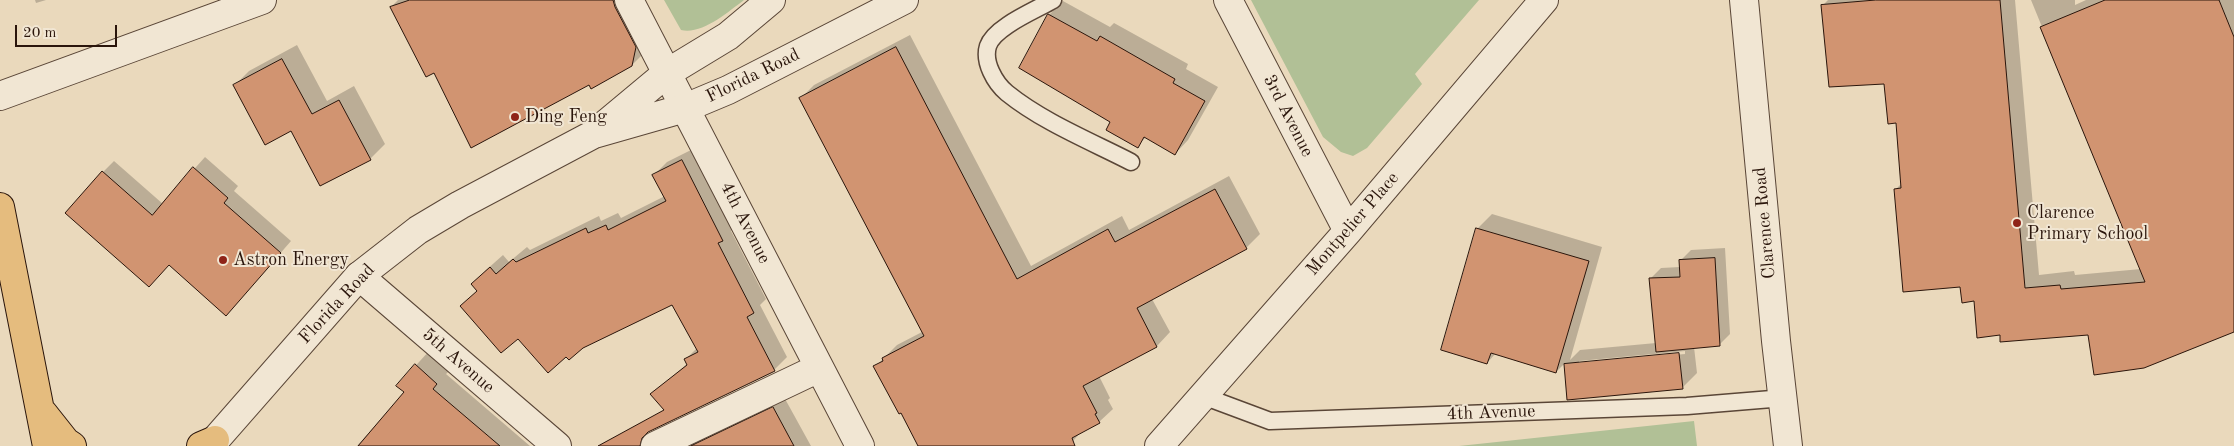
<!DOCTYPE html>
<html>
<head>
<meta charset="utf-8">
<style>
  body { margin:0 }
  #map { position:relative; width:2234px; height:446px; overflow:hidden; background:#ead9bc; font-family:"Old Standard TT",serif }
  canvas { display:block }
  .scale { position:absolute; left:15px; top:25px; width:102px; height:22px; box-sizing:border-box; border:2px solid #2a150b; border-top:0; padding-left:6px; font-size:15px; line-height:18px; white-space:nowrap; color:#2a150b; -webkit-text-stroke:4px #f1e6d3; paint-order:stroke }
</style>
</head>
<body>
<div id="map">
<canvas width="2234" height="446"></canvas>
<div class="scale">20 m</div>
</div>
<script>
const ctx = document.querySelector('canvas').getContext('2d');
ctx.lineJoin = 'round';
function fill(path, color) {
  ctx.fillStyle = color;
  ctx.fill(path, 'evenodd');
}
function strokePath(path, color, width, dash) {
  ctx.strokeStyle = color;
  ctx.lineWidth = width;
  ctx.lineCap = dash ? 'butt' : 'round';
  ctx.setLineDash(dash || []);
  ctx.stroke(path);
}
function write(font, color, halo, rows, align = 'center') {
  ctx.font = font + ' "Old Standard TT",serif';
  ctx.lineWidth = 4;
  ctx.setLineDash([]);
  ctx.textBaseline = 'middle';
  ctx.strokeStyle = halo;
  ctx.fillStyle = color;
  for (const [text, x, y, turn = 0] of rows) {
    ctx.save();
    ctx.translate(x, y);
    ctx.rotate((+turn || 0) * Math.PI / 180);
    ctx.textAlign = isNaN(turn) ? turn : align;
    if (halo) ctx.strokeText(text, 0, 0);
    ctx.fillText(text, 0, 0);
    ctx.restore();
  }
}
fill(new Path2D(`
  M 664,0 L 744,0 C 728,12 702,35 681,30 Z
  M 1251,0 L 1479,0 L 1415,74 L 1422,84 L 1367,148 L 1353,156 L 1341,152 L 1323,137 Z
  M 1694,421 L 1697,446 L 1459,446 Z`), '#b1c096');
fill(new Path2D(`
  M 35,0 L 46,0 L 36,3 Z
  M 398,0 L 631,0 L 645,52 L 632,65 L 590,84 L 434,71 L 391,7 Z
  M 1828,0 L 2015,0 L 2039,275 L 2074,271 L 2075,275 L 2141,269 L 2031,0 L 2075,0 L 2075,5 L 2086,0 L 2234,0 L 2234,330 L 2001,334 L 1975,300 L 1961,286 L 1895,190 L 1902,183 L 1897,122 L 1885,82 L 1823,5 Z
  M 1063,1 L 1110,27 L 1114,23 L 1188,64 L 1186,69 L 1218,87 L 1188,140 L 1175,154 L 1146,137 L 1137,146 L 1112,121 L 1049,15 Z
  M 910,35 L 1031,266 L 1122,216 L 1129,230 L 1229,176 L 1260,234 L 1246,248 L 1152,299 L 1170,332 L 1157,346 L 1099,376 L 1110,398 L 1108,400 L 1113,409 L 1099,422 L 1082,431 L 1073,441 L 1063,446 L 919,446 L 902,411 L 875,367 L 897,345 L 922,332 L 801,98 L 814,85 Z
  M 297,45 L 327,101 L 354,86 L 385,144 L 370,159 L 292,129 L 234,86 L 249,71 Z
  M 695,148 L 735,227 L 731,231 L 766,299 L 760,305 L 787,357 L 774,370 L 665,409 L 652,394 L 688,363 L 686,359 L 697,348 L 673,303 L 478,290 L 485,271 L 503,255 L 509,262 L 527,247 L 530,250 L 599,216 L 601,221 L 618,213 L 621,218 L 665,196 L 654,175 L 667,162 Z
  M 205,157 L 238,186 L 234,191 L 291,241 L 237,303 L 103,172 L 114,161 L 163,204 Z
  M 1492,214 L 1602,247 L 1570,360 L 1580,350 L 1656,343 L 1650,279 L 1661,268 L 1680,267 L 1680,261 L 1691,250 L 1725,248 L 1730,334 L 1719,345 L 1694,347 L 1697,373 L 1682,388 L 1568,398 L 1565,363 L 1556,372 L 1496,353 L 1487,363 L 1477,229 ZM 1685,351 L 1685,354 L 1579,364 L 1579,361 Z
  M 430,350 L 451,369 L 446,374 L 530,446 L 357,446 L 405,392 L 398,385 Z
  M 784,397 L 811,446 L 689,446 L 697,438 Z`), '#0003');
const building = new Path2D(`
  M 410,0 L 613,0 L 615,7 L 636,47 L 632,66 L 591,89 L 589,85 L 471,148 L 434,73 L 426,77 L 390,7 Z
  M 1876,0 L 2000,0 L 2025,288 L 2060,285 L 2061,289 L 2145,282 L 2040,27 L 2105,0 L 2219,0 L 2234,37 L 2234,332 L 2144,368 L 2094,375 L 2088,335 L 2000,342 L 2000,335 L 1977,338 L 1974,301 L 1962,303 L 1960,287 L 1903,292 L 1894,189 L 1901,188 L 1896,123 L 1888,124 L 1884,84 L 1829,87 L 1821,5 Z
  M 1048,14 L 1097,41 L 1100,36 L 1175,79 L 1173,83 L 1205,101 L 1175,155 L 1144,137 L 1138,148 L 1106,130 L 1110,122 L 1019,68 Z
  M 896,47 L 1017,279 L 1108,229 L 1115,242 L 1215,189 L 1247,249 L 1137,308 L 1157,347 L 1083,386 L 1097,413 L 1095,414 L 1100,423 L 1072,438 L 1075,446 L 918,446 L 901,413 L 899,414 L 873,366 L 883,361 L 882,358 L 924,336 L 799,98 Z
  M 282,59 L 312,114 L 339,100 L 371,160 L 320,186 L 291,131 L 265,145 L 233,85 Z
  M 682,160 L 723,241 L 718,243 L 754,313 L 747,317 L 775,371 L 648,432 L 642,438 L 640,446 L 598,446 L 664,410 L 650,394 L 687,365 L 684,359 L 698,352 L 672,305 L 583,348 L 569,360 L 566,357 L 548,373 L 518,339 L 501,353 L 460,306 L 477,291 L 471,284 L 490,267 L 496,274 L 513,259 L 516,262 L 586,228 L 588,233 L 606,225 L 608,230 L 666,201 L 652,175 Z
  M 193,167 L 228,198 L 224,203 L 281,253 L 226,316 L 169,265 L 149,287 L 65,213 L 102,171 L 152,215 Z
  M 1476,228 L 1589,261 L 1556,373 L 1491,353 L 1487,364 L 1441,350 Z
  M 1715,258 L 1720,346 L 1656,352 L 1649,278 L 1680,277 L 1679,260 Z
  M 1679,353 L 1683,389 L 1567,400 L 1564,364 Z
  M 415,364 L 437,384 L 433,389 L 500,446 L 358,446 L 404,392 L 396,386 Z
  M 773,407 L 794,446 L 691,446 Z`);
fill(building, '#d19471');
strokePath(building, '#2a150b', 1);
const service = new Path2D(`
  M 1053,0 C 1036,10 994,27 988,46 C 983,62 995,83 1007,93 C 1043,122 1090,141 1131,162
  M 1203,396 L 1270,421 L 1687,406 L 1784,398`);
const minor = new Path2D(`
  M 629,0 L 860,446
  M 1228,0 L 1348,231
  M 1744,0 L 1776,341 L 1788,446
  M 359,276 L 557,446
  M 655,446 L 819,368
  M 1159,446 L 1348,231 L 1544,0`);
const tertiary = new Path2D(`
  M 0,96 L 262,0
  M 601,128 L 667,73 L 728,36 L 771,0
  M 210,446 L 359,276 L 418,230 L 460,205 L 594,134 L 685,108 L 728,90 L 904,0`);
const primary = new Path2D(`
  M 0,207 L 47,446
  M 43,413 L 66,442 L 72,446
  M 201,446 L 215,440`);
strokePath(service, '#5a4637', 19);
strokePath(minor, '#5a4637', 30);
strokePath(tertiary, '#5a4637', 30);
strokePath(primary, '#2a150b', 30);
strokePath(service, '#f1e6d3', 16);
strokePath(minor, '#f1e6d3', 28);
strokePath(tertiary, '#f1e6d3', 28);
strokePath(primary, '#e5bc7e', 28);
for (const [x, y, r, color] of [
  [515,117,5,"#8f2418"],
  [2017,223,5,"#8f2418"],
  [223,260,5,"#8f2418"]
]) {
  const dot = new Path2D();
  dot.arc(x, y, r, 0, 2 * Math.PI);
  ctx.fillStyle = color;
  ctx.fill(dot);
  strokePath(dot, '#f1e6d3', 2);
}
write('18px', '#2a150b', '#f1e6d3', [
  ["Florida Road",753,76,-26],
  ["3rd Avenue",1288,116,63],
  ["4th Avenue",745,223,63],
  ["Clarence Road",1765,223,-95],
  ["Montpelier Place",1353,224,-49],
  ["Florida Road",337,304,-47],
  ["5th Avenue",458,361,41],
  ["4th Avenue",1491,413,-2]
]);
write('18px', '#2a150b', '#f1e6d3', [
  ["Ding Feng",525,117],
  ["Clarence",2027,213],
  ["Primary School",2027,234],
  ["Astron Energy",233,260]
], 'left');
</script>
</body>
</html>
